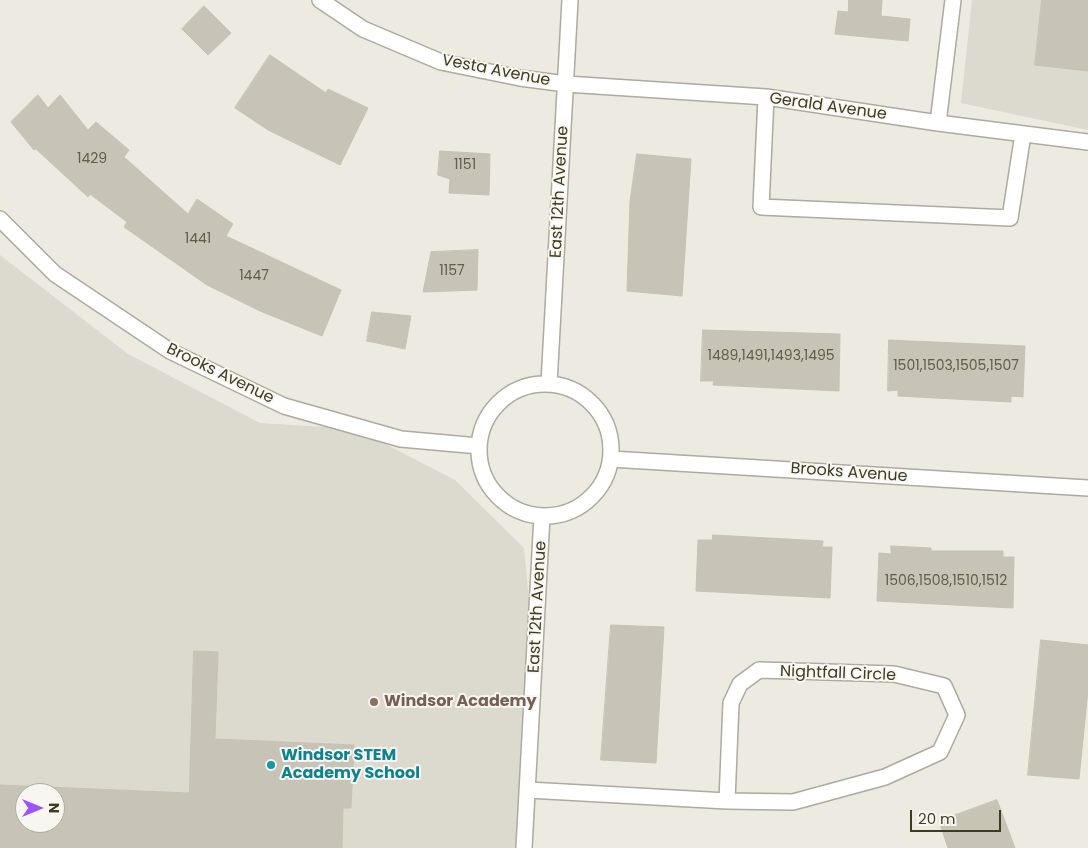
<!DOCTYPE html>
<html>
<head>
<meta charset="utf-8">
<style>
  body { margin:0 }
  #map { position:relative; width:1088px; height:848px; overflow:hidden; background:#eceae1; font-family:Poppins,sans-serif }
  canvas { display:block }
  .north { position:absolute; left:15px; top:783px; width:50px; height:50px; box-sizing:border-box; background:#f8f6f1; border:1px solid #aeac9d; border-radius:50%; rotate:90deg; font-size:14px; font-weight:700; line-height:20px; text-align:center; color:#3e3c20 }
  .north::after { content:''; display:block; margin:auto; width:18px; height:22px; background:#a053f8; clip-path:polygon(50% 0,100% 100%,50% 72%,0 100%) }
  .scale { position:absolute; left:910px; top:810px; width:91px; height:22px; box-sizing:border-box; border:2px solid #3e3c20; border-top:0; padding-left:6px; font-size:15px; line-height:18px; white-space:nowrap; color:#3e3c20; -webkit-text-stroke:4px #f8f6f1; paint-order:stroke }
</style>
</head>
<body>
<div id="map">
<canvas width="1088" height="848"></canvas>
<div class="north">N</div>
<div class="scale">20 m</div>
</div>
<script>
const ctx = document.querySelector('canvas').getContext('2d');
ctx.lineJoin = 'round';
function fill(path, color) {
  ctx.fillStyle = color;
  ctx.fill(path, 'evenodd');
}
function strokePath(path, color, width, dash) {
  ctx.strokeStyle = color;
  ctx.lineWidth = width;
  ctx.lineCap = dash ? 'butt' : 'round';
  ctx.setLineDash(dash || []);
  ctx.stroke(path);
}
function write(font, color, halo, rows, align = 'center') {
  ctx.font = font + ' Poppins,sans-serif';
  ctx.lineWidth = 4;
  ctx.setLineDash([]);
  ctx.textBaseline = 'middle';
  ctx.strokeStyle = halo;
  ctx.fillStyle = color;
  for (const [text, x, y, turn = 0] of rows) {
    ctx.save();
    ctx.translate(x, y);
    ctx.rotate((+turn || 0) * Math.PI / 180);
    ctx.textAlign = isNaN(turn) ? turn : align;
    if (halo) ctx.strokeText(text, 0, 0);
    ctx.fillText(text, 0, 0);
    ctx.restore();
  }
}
fill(new Path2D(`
  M 972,0 L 1088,0 L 1088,130 L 961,103 Z
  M 0,255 L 128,354 L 260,423 L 356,429 L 455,480 L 524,548 L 535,664 L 524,848 L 342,848 L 343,808 L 351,808 L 353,745 L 215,739 L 218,652 L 194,651 L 189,793 L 0,785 Z`), '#dcd9cf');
const building = new Path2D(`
  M 849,0 L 882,0 L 881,16 L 910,19 L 908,41 L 835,34 L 838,11 L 848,12 Z
  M 1042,0 L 1088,0 L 1088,71 L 1035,65 Z
  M 204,6 L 231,33 L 208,55 L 182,29 Z
  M 270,55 L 326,93 L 328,89 L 368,108 L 340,165 L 268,130 L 235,108 Z
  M 38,95 L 48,108 L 60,95 L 88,130 L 96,122 L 129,150 L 124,157 L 188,214 L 197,199 L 233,224 L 226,236 L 341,290 L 322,336 L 260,311 L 207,285 L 124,227 L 127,222 L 90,194 L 88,197 L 36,149 L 34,150 L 11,122 Z
  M 440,151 L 490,154 L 489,195 L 449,193 L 450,179 L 438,175 Z
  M 637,154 L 691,159 L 682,296 L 627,291 L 630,202 Z
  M 478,250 L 477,290 L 423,292 L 431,252 Z
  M 372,312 L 411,316 L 405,349 L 367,341 Z
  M 703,330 L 840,334 L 839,391 L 713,385 L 714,381 L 701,381 Z
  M 889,340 L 1025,346 L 1023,397 L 1011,396 L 1011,402 L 898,396 L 898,390 L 888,391 Z
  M 713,535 L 823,541 L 822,547 L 832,547 L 830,598 L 696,591 L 698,540 L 712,540 Z
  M 891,546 L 931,548 L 931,551 L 1003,551 L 1003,557 L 1014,557 L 1013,608 L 877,601 L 879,553 L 891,554 Z
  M 611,625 L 664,627 L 656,763 L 601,760 Z
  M 1041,640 L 1088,645 L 1088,690 L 1079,779 L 1028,775 Z
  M 194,651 L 218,652 L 215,739 L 354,745 L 351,808 L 343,808 L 342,848 L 0,848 L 0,785 L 189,793 ZM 25,793 L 55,793 L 55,823 L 25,823 Z
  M 997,800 L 1015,848 L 948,848 L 939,821 Z`);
fill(building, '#c7c3b6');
strokePath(building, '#c6c2b3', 1);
const minor = new Path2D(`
  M 320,0 L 363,29 L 441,62 L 520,78 L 566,84 L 766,97 L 938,123 L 1088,142
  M 766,97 L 761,207 L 1010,218 L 1023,134
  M 938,123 L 953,0
  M 0,219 L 55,274 L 170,351 L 284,406 L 401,439 L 479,446
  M 549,384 L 570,0
  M479 450a66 66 0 1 1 132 0a66 66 0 1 1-132 0Z
  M 611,459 L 1088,488
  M 528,790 L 727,801 L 793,802 L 885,777 L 940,752 L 957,715 L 944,686 L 894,674 L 759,670 L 740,684 L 731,703 L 727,801
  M 524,848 L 542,516`);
strokePath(minor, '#adab9c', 18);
strokePath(minor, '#fff', 15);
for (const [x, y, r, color] of [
  [374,702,5,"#8d6e63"],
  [271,765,5,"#0f9aa8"]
]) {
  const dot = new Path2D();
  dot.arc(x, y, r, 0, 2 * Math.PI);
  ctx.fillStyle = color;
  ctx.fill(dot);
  strokePath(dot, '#f8f6f1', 2);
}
write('14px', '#605e46', null, [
  ["1429",92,159],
  ["1151",465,165],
  ["1441",198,239],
  ["1157",452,271],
  ["1447",254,276],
  ["1489,1491,1493,1495",771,356],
  ["1501,1503,1505,1507",956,366],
  ["1506,1508,1510,1512",946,581]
]);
write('16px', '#3e3c20', '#f8f6f1', [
  ["Vesta Avenue",496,71,11],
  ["Gerald Avenue",828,107,8],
  ["East 12th Avenue",560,192,-87],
  ["Brooks Avenue",220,374,26],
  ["Brooks Avenue",849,473,4],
  ["East 12th Avenue",538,607,-87],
  ["Nightfall Circle",838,674,2]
]);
write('bold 16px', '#785e54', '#f8f6f1', [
  ["Windsor Academy",384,702]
], 'left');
write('bold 16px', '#0d838f', '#f8f6f1', [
  ["Windsor STEM",281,756],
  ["Academy School",281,774]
], 'left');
</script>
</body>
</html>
